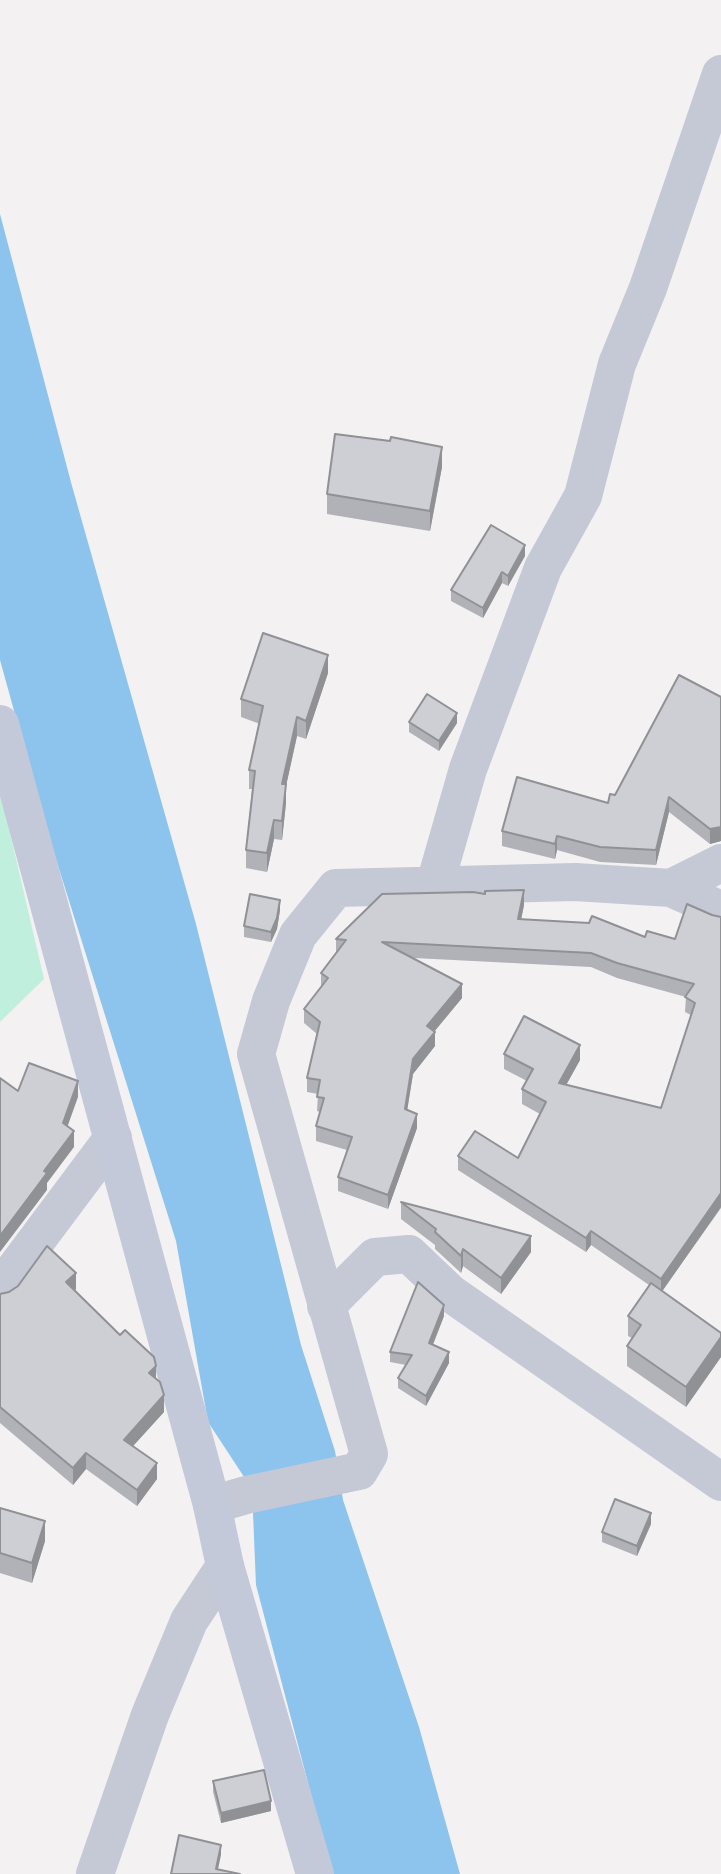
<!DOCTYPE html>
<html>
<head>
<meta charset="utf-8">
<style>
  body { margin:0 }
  canvas { display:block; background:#f3f1f1 }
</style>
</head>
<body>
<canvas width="721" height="1874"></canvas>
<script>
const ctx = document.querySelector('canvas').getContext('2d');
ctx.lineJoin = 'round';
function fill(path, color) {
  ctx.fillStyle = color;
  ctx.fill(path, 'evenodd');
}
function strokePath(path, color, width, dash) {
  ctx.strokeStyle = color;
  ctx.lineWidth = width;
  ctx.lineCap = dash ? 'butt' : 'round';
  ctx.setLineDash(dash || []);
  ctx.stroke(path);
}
fill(new Path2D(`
  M 0,790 L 44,979 L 0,1022 Z`), '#c0f0dd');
fill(new Path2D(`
  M 0,214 L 72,486 L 196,924 L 301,1345 L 335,1451 L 343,1500 L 419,1727 L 460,1874 L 332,1874 L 256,1585 L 252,1489 L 208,1422 L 176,1241 L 49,837 L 0,660 Z`), '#8dc4ed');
strokePath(new Path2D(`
  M 435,884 L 468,769 L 543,568 L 583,496 L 617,364 L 648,288 L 721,74
  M 671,888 L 721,863
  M 0,1289 L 113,1138
  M 326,1306 L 375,1257 L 409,1254 L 450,1293 L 721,1482
  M 212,1505 L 246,1495 L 359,1471 L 369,1454 L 256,1054 L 271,1001 L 298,935 L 336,888 L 575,882 L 671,888 L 721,910
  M 95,1874 L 150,1715 L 189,1621 L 225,1566`), '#c4c9d5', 38);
strokePath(new Path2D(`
  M 0,724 L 212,1505 L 225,1566 L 315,1874`), '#c3c9d9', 38);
fill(new Path2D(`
  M 442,467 L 430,531 L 327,514 L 327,494 Z
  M 525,556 L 508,586 L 502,583 L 483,618 L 451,601 L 451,590 Z
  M 328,673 L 306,739 L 297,736 L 286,786 L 286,803 L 282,840 L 274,839 L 267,872 L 246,868 L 246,850 L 252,789 L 249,789 L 249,770 L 260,724 L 241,717 L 241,699 Z
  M 721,697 L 721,841 L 710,844 L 669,812 L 656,865 L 600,862 L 557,850 L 555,859 L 502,846 L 502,831 L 608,803 Z
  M 409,722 L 457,723 L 439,751 L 409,732 Z
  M 524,905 L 521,920 L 645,937 L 675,939 L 712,915 L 721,917 L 721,1208 L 662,1291 L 721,1333 L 721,1357 L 686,1407 L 627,1366 L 627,1346 L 632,1338 L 628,1336 L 628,1316 L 649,1285 L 591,1245 L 586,1252 L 458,1170 L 458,1156 L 518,1158 L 540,1114 L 522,1104 L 522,1089 L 527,1081 L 504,1069 L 504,1054 L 580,1060 L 566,1085 L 661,1108 L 691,1015 L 685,1012 L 686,997 L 617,978 L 591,967 L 414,958 L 462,998 L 435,1031 L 435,1046 L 413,1074 L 407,1110 L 417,1128 L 388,1209 L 338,1191 L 338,1177 L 347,1150 L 316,1141 L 316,1126 L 320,1112 L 317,1111 L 318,1094 L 307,1092 L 307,1078 L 317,1034 L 304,1023 L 304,1009 L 321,987 L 321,973 L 336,953 L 336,939 Z
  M 280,910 L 277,929 L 271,942 L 244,937 L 244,926 Z
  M 401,1202 L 531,1252 L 501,1294 L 463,1266 L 461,1273 L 435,1249 L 435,1245 L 401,1219 Z
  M 76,1289 L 74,1291 L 156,1378 L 164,1412 L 133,1446 L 157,1479 L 137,1506 L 86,1469 L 73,1485 L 0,1423 L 0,1294 Z
  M 444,1316 L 433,1345 L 449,1363 L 426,1406 L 398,1388 L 398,1378 L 406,1365 L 390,1362 L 390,1352 Z
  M 0,1508 L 45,1541 L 32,1583 L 0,1573 Z
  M 651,1524 L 637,1556 L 602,1542 L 602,1532 Z
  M 213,1781 L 271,1811 L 221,1823 L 213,1792 Z`), '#b0b2b7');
fill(new Path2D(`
  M 442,447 L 442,467 L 430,531 L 430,511 Z
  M 525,545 L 525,556 L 508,586 L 508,576 Z
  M 502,572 L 502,583 L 483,618 L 483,608 Z
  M 328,655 L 328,673 L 306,739 L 306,721 Z
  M 457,713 L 457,723 L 439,751 L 439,741 Z
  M 297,717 L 297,736 L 286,786 L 286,803 L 282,840 L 282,784 Z
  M 669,797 L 669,812 L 656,865 L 656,850 Z
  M 274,820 L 274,839 L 267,872 L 267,853 Z
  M 721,827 L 721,841 L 710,844 L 710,829 Z
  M 557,836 L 557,850 L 555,859 L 555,844 Z
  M 524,890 L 524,905 L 518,934 L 518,919 Z
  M 280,900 L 280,910 L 277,929 L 271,942 L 271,932 Z
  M 462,984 L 462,998 L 427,1040 L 427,1026 Z
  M 435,1032 L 435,1046 L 413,1074 L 405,1124 L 405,1109 L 413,1059 Z
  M 580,1045 L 580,1060 L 559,1098 L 559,1083 Z
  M 78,1081 L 78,1097 L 63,1139 L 63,1123 Z
  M 417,1114 L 417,1128 L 388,1209 L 388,1195 Z
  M 74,1131 L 74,1147 L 47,1183 L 47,1190 L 0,1252 L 0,1236 L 44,1171 Z
  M 721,1193 L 721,1207 L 661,1293 L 661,1279 Z
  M 591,1231 L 591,1245 L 586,1252 L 586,1238 Z
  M 531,1236 L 531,1252 L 501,1294 L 501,1278 Z
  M 463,1249 L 463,1266 L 461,1273 L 461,1256 Z
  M 76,1273 L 76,1289 L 66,1299 L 66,1282 Z
  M 444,1305 L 444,1316 L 429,1354 L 429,1343 Z
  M 721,1337 L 721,1357 L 686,1407 L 686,1387 Z
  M 449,1352 L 449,1363 L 426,1406 L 426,1396 Z
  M 156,1366 L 156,1382 L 149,1373 Z
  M 164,1395 L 164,1412 L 124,1456 L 124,1440 Z
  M 86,1453 L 86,1469 L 73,1485 L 73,1468 Z
  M 157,1463 L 157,1479 L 137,1506 L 137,1490 Z
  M 651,1513 L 651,1524 L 637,1556 L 637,1546 Z
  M 45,1521 L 45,1541 L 32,1583 L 32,1563 Z
  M 271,1801 L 271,1811 L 221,1823 L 221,1813 Z
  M 221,1845 L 221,1855 L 217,1874 L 216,1869 Z`), '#909195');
const building = new Path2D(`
  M 335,434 L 390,441 L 391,437 L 442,447 L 430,511 L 327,494 Z
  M 491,525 L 525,545 L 508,576 L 502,572 L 483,608 L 451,590 Z
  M 263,633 L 328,655 L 306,721 L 297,717 L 282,784 L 286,784 L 282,821 L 274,820 L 267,853 L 246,850 L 255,771 L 249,770 L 263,706 L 241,699 Z
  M 679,675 L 721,697 L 721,827 L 710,829 L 669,797 L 656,850 L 600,847 L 557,836 L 555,844 L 502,831 L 517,777 L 608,803 L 610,794 L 615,795 Z
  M 427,694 L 457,713 L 439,741 L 409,722 Z
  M 524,890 L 518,919 L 589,923 L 592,916 L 645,937 L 647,931 L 675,939 L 687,904 L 712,915 L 721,917 L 721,1193 L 661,1279 L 591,1231 L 586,1238 L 458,1156 L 475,1131 L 518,1158 L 546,1102 L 522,1089 L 533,1069 L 504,1054 L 524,1016 L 580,1045 L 559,1083 L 661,1108 L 695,1003 L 685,997 L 694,984 L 617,963 L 591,953 L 382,942 L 462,984 L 427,1026 L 435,1032 L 413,1059 L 405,1109 L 417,1114 L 388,1195 L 338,1177 L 352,1137 L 316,1126 L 324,1098 L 317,1097 L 320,1080 L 307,1078 L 320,1022 L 304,1009 L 328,978 L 321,973 L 346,940 L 336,939 L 382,894 L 473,892 L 485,894 L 485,891 Z
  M 250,894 L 280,900 L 277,918 L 271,932 L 244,926 Z
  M 29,1063 L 78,1081 L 63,1123 L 74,1131 L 44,1171 L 47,1173 L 0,1236 L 0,1078 L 18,1091 Z
  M 401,1202 L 531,1236 L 501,1278 L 463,1249 L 461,1256 L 435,1232 L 436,1229 Z
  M 47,1246 L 76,1273 L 66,1282 L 120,1335 L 125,1330 L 154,1357 L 156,1366 L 149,1373 L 160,1382 L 164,1395 L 124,1440 L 157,1463 L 137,1490 L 86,1453 L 73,1468 L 0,1407 L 0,1294 L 9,1292 L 18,1286 Z
  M 418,1282 L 444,1305 L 429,1343 L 449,1352 L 426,1396 L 398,1378 L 412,1355 L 390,1352 Z
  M 651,1283 L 721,1333 L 721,1337 L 686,1387 L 627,1346 L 641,1325 L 628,1316 Z
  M 615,1499 L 651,1513 L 637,1546 L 602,1532 Z
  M 0,1508 L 45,1521 L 32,1563 L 0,1553 Z
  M 264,1770 L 271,1801 L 221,1813 L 213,1781 Z
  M 179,1835 L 221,1845 L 216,1869 L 240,1874 L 171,1874 Z`);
fill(building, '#cdcfd5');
strokePath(building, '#909195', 2);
</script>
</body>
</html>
